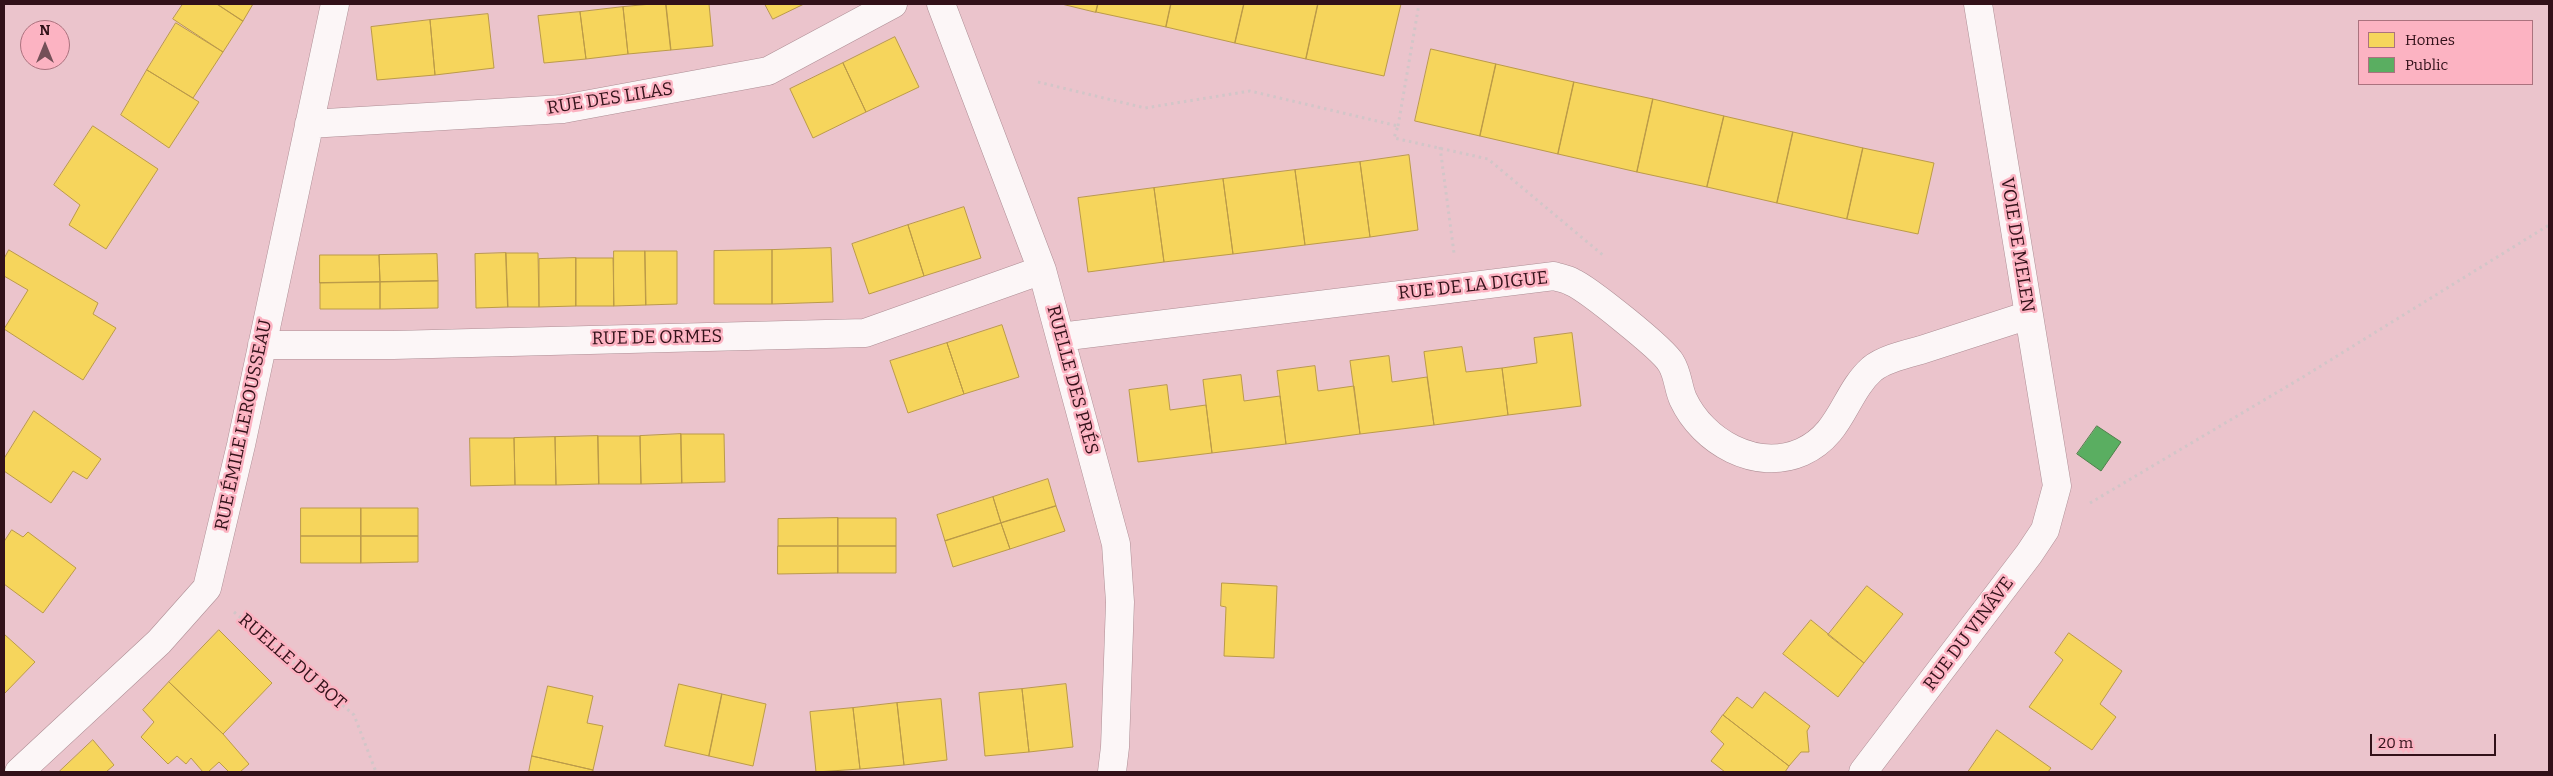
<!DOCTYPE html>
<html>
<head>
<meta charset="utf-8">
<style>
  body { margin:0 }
  #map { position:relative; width:2553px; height:776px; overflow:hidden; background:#ebc4cc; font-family:Bitter,serif }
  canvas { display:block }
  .frame { position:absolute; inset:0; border:5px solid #321119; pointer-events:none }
  .legend { position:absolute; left:2358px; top:20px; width:175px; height:65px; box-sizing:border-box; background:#fcb3c2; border:1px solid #ab727e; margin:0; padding:6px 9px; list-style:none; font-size:15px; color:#321119 }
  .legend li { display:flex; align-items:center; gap:10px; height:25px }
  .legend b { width:25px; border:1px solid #ab727e }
  .north { position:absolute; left:20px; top:20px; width:50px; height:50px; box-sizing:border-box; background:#fcb3c2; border:1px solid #ab727e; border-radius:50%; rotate:0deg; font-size:14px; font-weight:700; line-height:20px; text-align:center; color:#321119 }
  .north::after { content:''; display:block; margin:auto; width:18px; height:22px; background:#735058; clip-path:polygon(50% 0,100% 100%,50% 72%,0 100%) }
  .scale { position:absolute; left:2370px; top:734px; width:126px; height:22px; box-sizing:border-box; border:2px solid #321119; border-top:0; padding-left:6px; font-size:15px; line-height:18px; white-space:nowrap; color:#321119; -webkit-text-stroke:4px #fcb3c2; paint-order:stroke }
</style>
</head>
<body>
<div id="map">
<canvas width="2553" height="776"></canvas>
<div class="frame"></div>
<ul class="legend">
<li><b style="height:14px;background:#f6d55c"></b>Homes</li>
<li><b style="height:14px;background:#5aae61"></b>Public</li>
</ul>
<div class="north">N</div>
<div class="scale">20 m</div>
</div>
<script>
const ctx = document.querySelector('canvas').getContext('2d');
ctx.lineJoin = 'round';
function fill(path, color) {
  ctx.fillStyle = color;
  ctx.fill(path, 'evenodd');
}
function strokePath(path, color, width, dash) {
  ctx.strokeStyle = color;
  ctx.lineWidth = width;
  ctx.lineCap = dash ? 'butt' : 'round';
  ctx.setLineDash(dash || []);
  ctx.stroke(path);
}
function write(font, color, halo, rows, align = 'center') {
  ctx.font = font + ' Bitter,serif';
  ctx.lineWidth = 5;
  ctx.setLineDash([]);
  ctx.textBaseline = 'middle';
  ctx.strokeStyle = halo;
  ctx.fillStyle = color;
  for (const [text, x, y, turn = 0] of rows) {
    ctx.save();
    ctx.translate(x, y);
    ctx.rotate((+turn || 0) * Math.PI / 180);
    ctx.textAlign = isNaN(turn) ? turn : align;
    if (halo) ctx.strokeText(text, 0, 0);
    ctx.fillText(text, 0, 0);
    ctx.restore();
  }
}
const homes = new Path2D(`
  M 183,4 L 217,4 L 243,21 L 223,52 L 173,19 Z
  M 217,4 L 253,4 L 243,21 Z
  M 652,4 L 666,4 L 671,50 L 628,54 L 623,7 Z
  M 666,4 L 709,4 L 713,46 L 671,50 Z
  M 765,4 L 804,4 L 773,19 Z
  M 1062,4 L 1098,4 L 1096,12 Z
  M 1098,4 L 1171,4 L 1166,27 L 1096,12 Z
  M 1171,4 L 1244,4 L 1235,43 L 1166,27 Z
  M 1244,4 L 1318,4 L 1306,59 L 1235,43 Z
  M 1318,4 L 1401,4 L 1384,76 L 1306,59 Z
  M 623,7 L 628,54 L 586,59 L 580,12 Z
  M 580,12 L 586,59 L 544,63 L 538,16 Z
  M 488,14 L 494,68 L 435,75 L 430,20 Z
  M 430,20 L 435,75 L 377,80 L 371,27 Z
  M 176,23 L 223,52 L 193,98 L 147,70 Z
  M 895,37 L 919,87 L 866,112 L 843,63 Z
  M 1431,49 L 1496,64 L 1480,136 L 1415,121 Z
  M 843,63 L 866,112 L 813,138 L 790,89 Z
  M 1496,64 L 1574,82 L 1558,154 L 1480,136 Z
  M 147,70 L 199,102 L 169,148 L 121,115 Z
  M 1574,82 L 1653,99 L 1637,172 L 1558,154 Z
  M 1653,99 L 1724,116 L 1707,187 L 1637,172 Z
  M 1724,116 L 1793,132 L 1777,203 L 1707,187 Z
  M 93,126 L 158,169 L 106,249 L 69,225 L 80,205 L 54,185 Z
  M 1793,132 L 1863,148 L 1847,219 L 1777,203 Z
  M 1863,148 L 1934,163 L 1918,234 L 1847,219 Z
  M 1409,155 L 1418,230 L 1370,237 L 1360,162 Z
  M 1360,162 L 1370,237 L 1305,245 L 1295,170 Z
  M 1295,170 L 1305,245 L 1233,254 L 1223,179 Z
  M 1223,179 L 1233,254 L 1164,262 L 1154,188 Z
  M 1154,188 L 1164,262 L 1088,272 L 1078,198 Z
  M 964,207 L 981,258 L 924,276 L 908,225 Z
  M 908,225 L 924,276 L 869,294 L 852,244 Z
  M 831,248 L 833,302 L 772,304 L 772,250 Z
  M 9,250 L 98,303 L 93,314 L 116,328 L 83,380 L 4,329 L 28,290 L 4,276 L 4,259 Z
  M 772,250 L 772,304 L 714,304 L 714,251 Z
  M 614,251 L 645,251 L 646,305 L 614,306 Z
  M 645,251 L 677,251 L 677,304 L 646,305 Z
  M 506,253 L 538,253 L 539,307 L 508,307 Z
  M 506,253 L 508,307 L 476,308 L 475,254 Z
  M 437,254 L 438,281 L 380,282 L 379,255 Z
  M 320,255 L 379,255 L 380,282 L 320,283 Z
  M 576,258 L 613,258 L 614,306 L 576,306 Z
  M 576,258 L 576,306 L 539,307 L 539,259 Z
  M 438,281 L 438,308 L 380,309 L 380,282 Z
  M 380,282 L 380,309 L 320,309 L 320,283 Z
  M 1002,325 L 1019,377 L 964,394 L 947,343 Z
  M 1572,333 L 1581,406 L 1508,415 L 1502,368 L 1537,363 L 1534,338 Z
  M 947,343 L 964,394 L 908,413 L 890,361 Z
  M 1462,347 L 1466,372 L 1502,368 L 1508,415 L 1434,425 L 1424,352 Z
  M 1389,356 L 1392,382 L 1427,377 L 1434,425 L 1360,434 L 1350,361 Z
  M 1315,366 L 1318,391 L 1354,386 L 1360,434 L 1286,444 L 1277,371 Z
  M 1241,375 L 1244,401 L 1280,396 L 1286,444 L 1212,453 L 1203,380 Z
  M 1167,385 L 1170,410 L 1206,405 L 1212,453 L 1138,462 L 1129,390 Z
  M 34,411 L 101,459 L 87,479 L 73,471 L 51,503 L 4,471 L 4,459 Z
  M 681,434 L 682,483 L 641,484 L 640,436 Z
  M 681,434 L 724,434 L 725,482 L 682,483 Z
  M 598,436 L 599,484 L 556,485 L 555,437 Z
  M 598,436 L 640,436 L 641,484 L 599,484 Z
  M 555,437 L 556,485 L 515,485 L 514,438 Z
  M 470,438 L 514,438 L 515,485 L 471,486 Z
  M 1048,479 L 1056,506 L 1001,523 L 993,497 Z
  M 993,497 L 1001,523 L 945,541 L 937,515 Z
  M 1056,506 L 1065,531 L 1010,549 L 1001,523 Z
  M 301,508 L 361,508 L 361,536 L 301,536 Z
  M 361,508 L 418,508 L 418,536 L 361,536 Z
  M 838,518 L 838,546 L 778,546 L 778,519 Z
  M 838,518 L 896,518 L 896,546 L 838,546 Z
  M 1001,523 L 1010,549 L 953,567 L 945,541 Z
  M 12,530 L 23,537 L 28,532 L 76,568 L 43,613 L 4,584 L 4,542 Z
  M 301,536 L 361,536 L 361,563 L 301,563 Z
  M 361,536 L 418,536 L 418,562 L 361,563 Z
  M 778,546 L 838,546 L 838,573 L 778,574 Z
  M 838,546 L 896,546 L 896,573 L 838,573 Z
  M 1222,583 L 1277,586 L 1274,658 L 1224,656 L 1226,607 L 1221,606 Z
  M 1867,586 L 1903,614 L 1864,663 L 1828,635 Z
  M 1811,620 L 1864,663 L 1838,697 L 1783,654 Z
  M 219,630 L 272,683 L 223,734 L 169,682 Z
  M 2069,633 L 2122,671 L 2100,704 L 2116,717 L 2092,750 L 2029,707 L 2063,660 L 2055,653 Z
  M 4,634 L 35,662 L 4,694 Z
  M 169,682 L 223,734 L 249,764 L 240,772 L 229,772 L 219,762 L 208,772 L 203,772 L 191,758 L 186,764 L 177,756 L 168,764 L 141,737 L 154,722 L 143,710 Z
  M 679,684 L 722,694 L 709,756 L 665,746 Z
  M 1066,684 L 1073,747 L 1029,752 L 1022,689 Z
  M 548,686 L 593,696 L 587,723 L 603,726 L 593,770 L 532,756 Z
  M 1022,689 L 1029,752 L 985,756 L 979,693 Z
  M 1765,692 L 1810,726 L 1807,731 L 1809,752 L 1801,752 L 1789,766 L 1723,715 L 1737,697 L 1752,708 Z
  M 722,694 L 766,704 L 753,766 L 709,756 Z
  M 941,699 L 947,760 L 904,765 L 897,703 Z
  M 897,703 L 904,765 L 860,769 L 853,708 Z
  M 853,708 L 860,769 L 816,772 L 810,712 Z
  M 1723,715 L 1789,766 L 1785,772 L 1725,772 L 1711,761 L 1724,744 L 1711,732 Z
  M 1997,730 L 2051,768 L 2048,772 L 1968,772 Z
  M 93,740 L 114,765 L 106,772 L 59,772 Z
  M 532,756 L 593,770 L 593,772 L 529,772 Z`);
fill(homes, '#f6d55c');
strokePath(homes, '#bb9a48', 1);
const public = new Path2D(`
  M 2097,426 L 2121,442 L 2101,471 L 2077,454 Z`);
fill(public, '#5aae61');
strokePath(public, '#4e7f4b', 1);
const street = new Path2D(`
  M 941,4 L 1042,270 L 1116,544 L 1120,602 L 1115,747 L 1112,772
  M 309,124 L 563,109 L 768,71 L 893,4
  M 1060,337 L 1554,276 C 1560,278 1567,279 1572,282 C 1588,289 1663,349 1671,363 C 1678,374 1678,388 1683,399 C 1703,442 1756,472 1802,452 C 1842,434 1844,394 1872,369 C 1884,359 1906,354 1921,350 C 1957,338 1993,327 2029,315
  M 262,345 L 393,345 L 865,333 L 1042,270
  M 19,772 L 159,642 L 207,588 L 241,445 L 335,4
  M 1863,772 L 2029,554 L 2045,530 L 2057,486 L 1978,4`);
strokePath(street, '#ad8d94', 29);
strokePath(new Path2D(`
  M 1038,82 L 1145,108 L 1250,91 L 1398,126 L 1394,138 L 1488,159 L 1604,256
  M 1398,126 L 1419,4
  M 1440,147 L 1454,253
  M 2090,503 L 2303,377 L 2549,225
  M 234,612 L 354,715 L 376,772`), '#d2c6c8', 3, [2.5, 4]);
strokePath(street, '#fcf6f7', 28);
write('18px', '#321119', '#fcb3c2', [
  ["RUE DES LILAS",610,99,-9],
  ["VOIE DE MELEN",2017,245,81],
  ["RUE DE LA DIGUE",1473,286,-6],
  ["RUE DE ORMES",657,338,-1],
  ["RUELLE DES PRÉS",1072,380,75],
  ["RUE ÉMILE LEROUSSEAU",244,425,-78],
  ["RUE DU VINÂVE",1969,634,-53],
  ["RUELLE DU BOT",292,662,41]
]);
</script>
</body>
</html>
